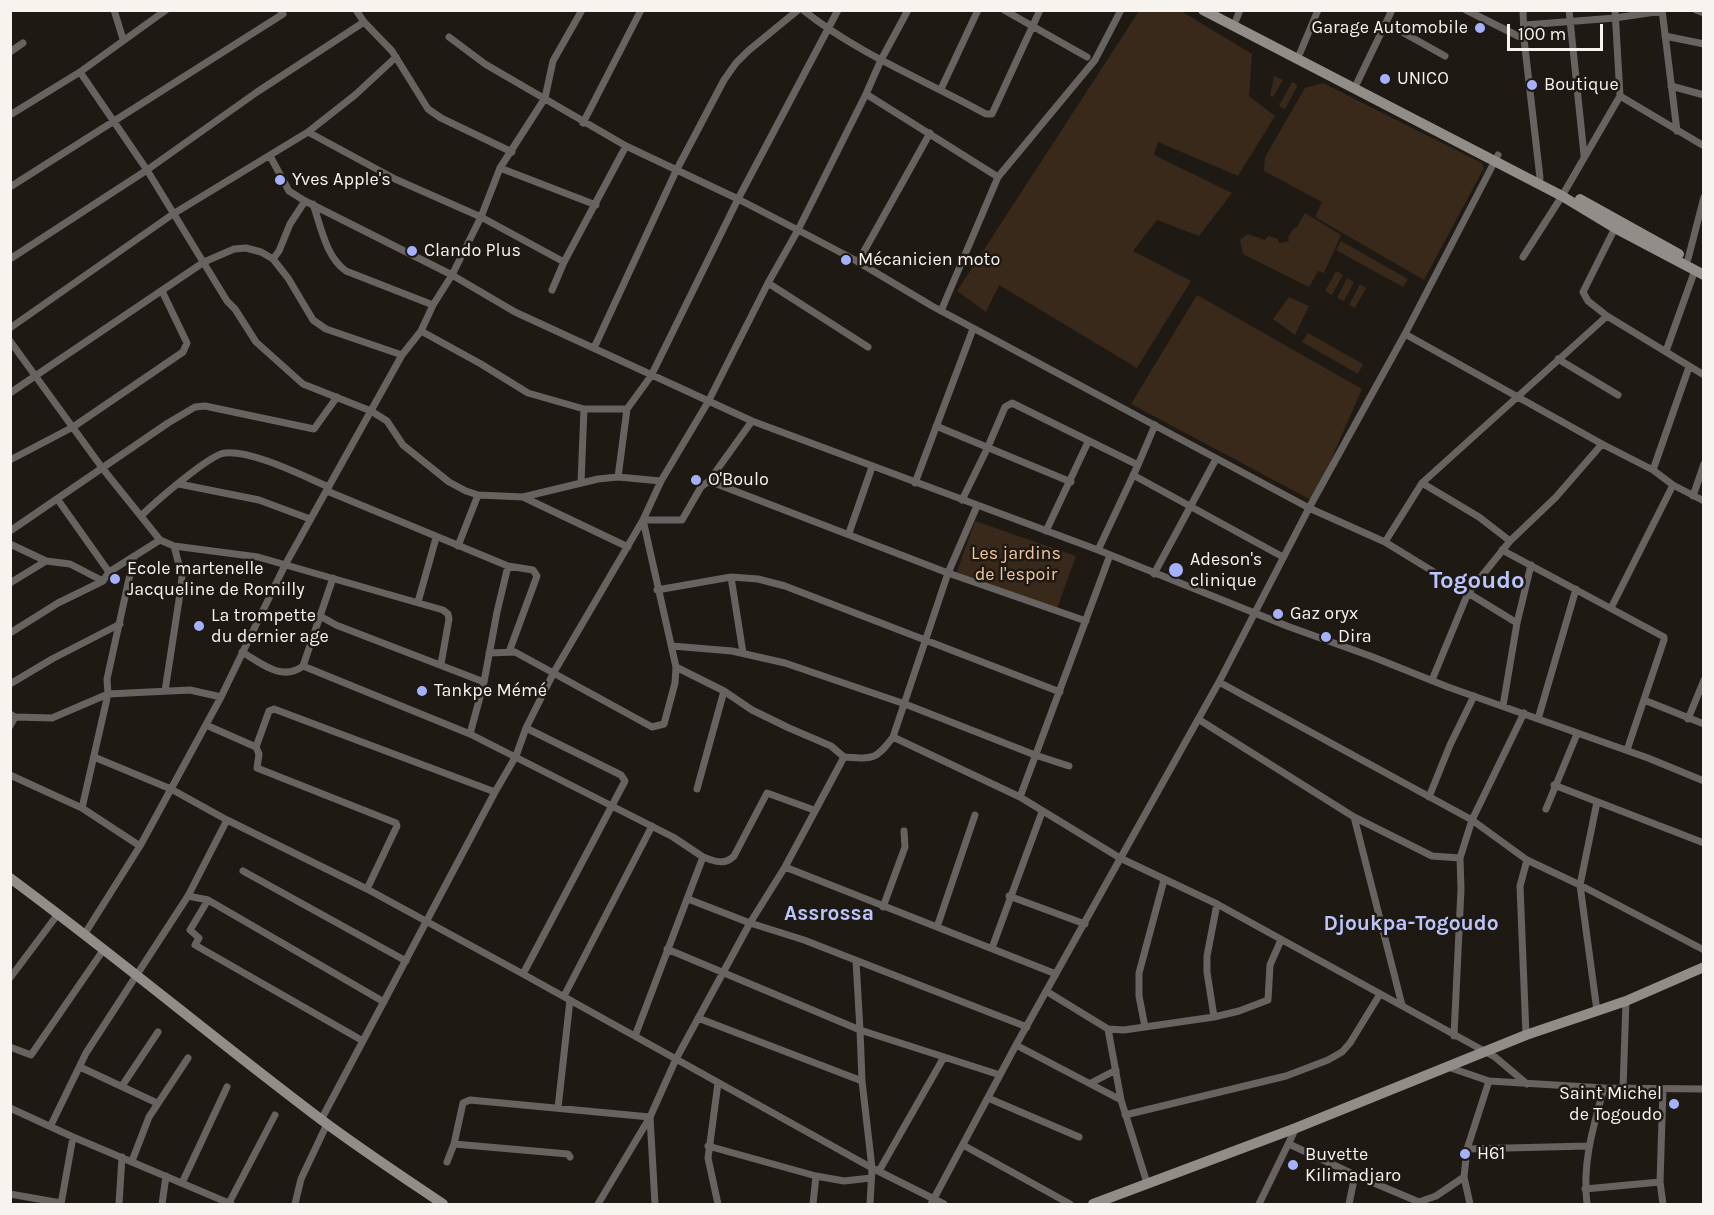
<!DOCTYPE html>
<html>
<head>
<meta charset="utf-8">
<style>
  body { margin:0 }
  #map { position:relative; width:1714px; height:1215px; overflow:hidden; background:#1f1914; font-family:Karla,sans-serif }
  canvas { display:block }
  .frame { position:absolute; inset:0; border:12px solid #f7f3ef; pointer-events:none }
  .scale { position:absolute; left:1507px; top:24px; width:96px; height:27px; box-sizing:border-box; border:3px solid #f7f3ef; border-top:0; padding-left:8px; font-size:18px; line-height:21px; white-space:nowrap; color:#f7f3ef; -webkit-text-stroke:4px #1f1914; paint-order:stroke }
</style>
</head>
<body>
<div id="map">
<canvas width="1714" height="1215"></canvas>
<div class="frame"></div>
<div class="scale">100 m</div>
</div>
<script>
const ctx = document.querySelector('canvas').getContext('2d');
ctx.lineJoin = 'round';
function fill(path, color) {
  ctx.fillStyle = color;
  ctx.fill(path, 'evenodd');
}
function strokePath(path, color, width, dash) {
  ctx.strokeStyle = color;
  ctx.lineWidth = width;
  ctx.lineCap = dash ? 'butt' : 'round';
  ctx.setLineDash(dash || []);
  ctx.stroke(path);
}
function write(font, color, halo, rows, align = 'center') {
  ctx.font = font + ' Karla,sans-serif';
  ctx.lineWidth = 5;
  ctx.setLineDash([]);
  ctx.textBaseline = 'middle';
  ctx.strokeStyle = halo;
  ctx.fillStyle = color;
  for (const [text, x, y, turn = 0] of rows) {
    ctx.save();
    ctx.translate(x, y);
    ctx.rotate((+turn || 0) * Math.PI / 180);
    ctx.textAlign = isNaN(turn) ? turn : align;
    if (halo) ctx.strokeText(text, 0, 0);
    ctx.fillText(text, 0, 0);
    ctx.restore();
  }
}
fill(new Path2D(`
  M 1139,11 L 1181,11 L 1252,54 L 1249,96 L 1275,116 L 1238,176 L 1158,142 L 1154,155 L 1232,193 L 1199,236 L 1157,220 L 1133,251 L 1191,281 L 1137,368 L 999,285 L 986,312 L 957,291 Z
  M 1274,76 L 1283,80 L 1273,97 L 1270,96 Z
  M 1292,82 L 1296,84 L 1297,87 L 1285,109 L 1279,106 Z
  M 1323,83 L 1482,163 L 1484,168 L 1424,280 L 1315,217 L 1322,202 L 1264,171 L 1265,157 L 1305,88 Z
  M 1305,213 L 1341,235 L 1324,273 L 1318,271 L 1309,287 L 1243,254 L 1240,240 L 1248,234 L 1265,240 L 1268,236 L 1278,239 L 1279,243 L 1289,241 L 1288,237 L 1294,228 L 1297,227 Z
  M 1341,241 L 1408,279 L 1403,287 L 1336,250 Z
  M 1336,271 L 1343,275 L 1332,295 L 1325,291 Z
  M 1347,278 L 1354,282 L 1344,301 L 1337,298 Z
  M 1360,284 L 1366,288 L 1355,308 L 1349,305 Z
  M 1197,295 L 1362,389 L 1313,501 L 1131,404 Z
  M 1289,297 L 1309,306 L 1295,335 L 1273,319 Z
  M 1308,333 L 1363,364 L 1358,374 L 1302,342 Z
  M 975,521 L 1076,556 L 1057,609 L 956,574 Z`), '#38291a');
strokePath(new Path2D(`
  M 114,10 L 123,39
  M 356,10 L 364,22 L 392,51 L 428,109 L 441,118 L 512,152
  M 803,10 C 858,54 925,80 986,114 L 992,114 L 1040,10
  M 1004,10 L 1087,57
  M 1466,10 L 1524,39
  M 1523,10 L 1524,39 L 1540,178
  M 1569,10 L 1584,155
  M 1662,10 L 1677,131
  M 1696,10 L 1704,13
  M 1236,20 L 1240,10
  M 1386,23 L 1445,56
  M 1525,25 L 1615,18 L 1662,11
  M 1665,36 L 1704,44
  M 449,37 L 485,64 L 626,146 L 738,199 L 798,230 L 853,259 L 932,306 L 1309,508 L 1385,542 L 1517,623
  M 10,52 L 23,43
  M 1300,53 L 1318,10
  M 80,72 L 147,170 L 227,301 L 235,309 L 256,342 L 303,384 L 371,411 L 387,421 L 403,445 L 449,482 L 466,491 L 478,495 L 523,497 L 598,479 L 618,477 L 661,481
  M 1357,83 L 1392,10
  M 1671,86 L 1704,95
  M 941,89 L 978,10
  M 866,94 L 998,177
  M 1620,96 L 1704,146
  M 10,115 L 80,72 L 166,10
  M 583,123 L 641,10
  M 308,132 L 395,179 L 481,217 L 564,262
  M 270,156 L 289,191 L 305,201 L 452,275 L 515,312 L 752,421 L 1098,550 L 1287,626 L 1373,657 L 1448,687 L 1648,758 L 1704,781
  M 500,168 L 596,205
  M 10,187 L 283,14 L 280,10
  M 313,204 C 321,227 326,257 346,271 L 433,305
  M 1615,228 L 1583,292 L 1588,301 L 1607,316 L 1704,375
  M 1523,257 L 1562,196 L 1620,96 L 1615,10
  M 10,259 L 147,170 L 257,92 L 364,22
  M 273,259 L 279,251 L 290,224 L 305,201
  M 1688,259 L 1704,197
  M 858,262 L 930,133
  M 768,283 L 868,347
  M 552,290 L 564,262 L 626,146
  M 941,311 L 998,177 L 1095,60 L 1121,10
  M 10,328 L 173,214 L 308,132 L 355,95 L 396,57
  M 421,331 L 481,364 L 528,393 L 584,409 L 627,409
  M 1405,334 L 1602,444 L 1653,470 L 1673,485 L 1704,501
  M 10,341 L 103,469 L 160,540 L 174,546 L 258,557 L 443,610 L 448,614 L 449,619 L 441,664
  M 594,348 L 676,171 L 724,80 L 736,63 L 748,51 L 798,10
  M 1666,351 L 1695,270
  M 1558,359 L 1618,395
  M 10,393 L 204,262 L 234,249 L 246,248 L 261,252 L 273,259 L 288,278 L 313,320 L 326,329 L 402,355
  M 936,426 L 1071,482
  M 10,460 L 73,427 L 183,352 L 187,343 L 162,291
  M 1653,470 L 1689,367
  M 1133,475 L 1283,557
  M 618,477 L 627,409 L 651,376 L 738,199 L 838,10
  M 709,481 L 948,573 L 1086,621
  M 581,483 L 584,409
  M 915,483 L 973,329
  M 1422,483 L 1479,517 L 1510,541
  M 179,484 L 259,500 L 310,519
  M 327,491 L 508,566 L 533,570 L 537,576 L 509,652
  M 1693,496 L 1704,464
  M 523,497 L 628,547
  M 58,500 L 109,572
  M 962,500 L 987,449 L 1005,407 L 1012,403 L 1138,465
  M 141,516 C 154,503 210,454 225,453 C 252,450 303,476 329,487
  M 643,520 L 682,520 L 701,487 L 709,481 L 752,421
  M 10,531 L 168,423 L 195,407 L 205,406 L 314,429 L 337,397
  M 1046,531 L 1088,442
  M 849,533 L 872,467
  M 1385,542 L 1422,483 L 1607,316
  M 10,544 L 46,561 L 70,564 L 103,581
  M 458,546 L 478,495
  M 1098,550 L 1138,465 L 1155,425
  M 1502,550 L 1664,637 L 1664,640 L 1627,750
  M 1154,574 L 1216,459
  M 731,577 L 743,653
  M 10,583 L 46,561
  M 657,590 L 731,577 L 758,579 L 785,586 L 1060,692
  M 418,602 L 436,538
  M 1611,608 L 1673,485
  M 320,616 L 336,625 L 484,682
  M 10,633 L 58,603 L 103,581 L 109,572 L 160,540
  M 672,646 L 732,651 L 785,663 L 905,704 L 1035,755 L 1069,766
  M 242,652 C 261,663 282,682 303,666 L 333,578
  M 489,653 L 515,652 L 652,727 L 664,724 L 675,683 L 676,667 L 643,520
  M 303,666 L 470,734 L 673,837 L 703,857 L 635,1036
  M 676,667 L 724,691 L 752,710 L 789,728 L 831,746 L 844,757 C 873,759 876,760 893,737 L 1020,797 L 1120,858 L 1217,904 L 1495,1057 L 1527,1084
  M 1432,680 L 1468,593 L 1510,541 L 1556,497 L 1602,444
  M 1219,682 L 1472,820 L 1527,860 L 1580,885 L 1704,950
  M 10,684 L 52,659 L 120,624
  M 165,691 L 181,587 L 182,576 L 174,546
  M 1644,700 L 1704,724
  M 1503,706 L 1517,623 L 1531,565
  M 10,714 L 15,717 L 52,718 L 108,694 L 190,690 L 221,697
  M 1198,719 L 1354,817 L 1432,856 L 1460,858
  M 1538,719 L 1576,589
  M 1688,719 L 1704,680
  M 206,725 L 256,747
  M 10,726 L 15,717
  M 470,734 L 484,682 L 497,612 L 508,566
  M 893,737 L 948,573 L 977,506
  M 94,757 L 171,789 L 227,820 L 367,889 L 523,974 L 872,1168 L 862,1081 L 698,1018
  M 10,775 L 82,808 L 140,846
  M 1554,785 L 1704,843
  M 697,789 L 724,691
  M 1020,797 L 1110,555
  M 1429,797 L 1450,745 L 1474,696
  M 82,808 L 108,694 L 107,679 L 134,556
  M 1546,809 L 1577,734
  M 1354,817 L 1402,1005
  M 703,857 C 715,861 724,866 734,856 L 767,793 L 814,810
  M 785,867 L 1056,974
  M 243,871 L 406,961
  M 367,889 L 397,826 L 396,823 L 257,768 L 259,754 L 256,747 L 269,711 L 274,709 L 495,792
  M 188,896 L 208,900 L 384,1002
  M 1009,896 L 1085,924
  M 688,899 L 750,923 L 804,940 L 1027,1027
  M 208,900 L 190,930 L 199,938 L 195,945 L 363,1041
  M 883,907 L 905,847 L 904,831
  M 937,927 L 975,815
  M 84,935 L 140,846 L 221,697 L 285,565 L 402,355 L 421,331 L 433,305 L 452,275 L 481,217 L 500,168 L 545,98 L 553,61 L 582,10
  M 992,948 L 1042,812
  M 667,949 L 860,1030 L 856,961
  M 523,974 L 625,781 L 621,775 L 526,728
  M 10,978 L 58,914
  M 1046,991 L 1108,1029 L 1124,1030 L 1214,1017 L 1239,1011 L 1268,1000 L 1270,965 L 1281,940
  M 564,996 L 652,826
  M 1597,1011 L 1580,885 L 1597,802
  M 1214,1017 L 1207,972 L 1207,956 L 1217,904
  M 1145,1027 L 1139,996 L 1139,973 L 1164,880
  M 1108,1029 L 1121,1100 L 1147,1183
  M 1526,1035 L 1520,886 L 1527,860
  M 1454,1036 L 1461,889 L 1460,858 L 1472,820 L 1524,713
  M 1016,1045 L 1121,1100
  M 10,1047 L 31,1055 L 104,949
  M 80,1067 L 157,1103
  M 1448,1067 L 1489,1081 L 1604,1088 L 1704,1089
  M 862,1081 L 860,1030 L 944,1057
  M 1091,1083 L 1116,1070
  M 122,1086 L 158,1032
  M 1623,1088 L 1626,1001
  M 1663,1089 L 1660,1182 L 1663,1204
  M 988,1098 L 1079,1137
  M 10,1108 L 73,1137 L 231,1204
  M 558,1108 L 570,1000
  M 1125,1115 L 1286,1076 L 1328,1060 L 1342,1052 L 1350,1043 L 1380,994
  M 321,1120 L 495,792 L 516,756 L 526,728 L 554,672 L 643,520 L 661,481 L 708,402 L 768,283 L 798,230 L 866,94 L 881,60 L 908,10
  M 51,1125 L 86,1053 L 188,896 L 227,820
  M 454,1144 L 568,1154 L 570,1157
  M 1289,1144 L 1355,1175 L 1419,1202 L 1436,1196 L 1464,1177
  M 963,1145 L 1070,1204
  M 708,1146 L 816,1176
  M 1467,1149 L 1588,1146
  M 132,1161 L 149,1117 L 188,1058
  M 447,1162 L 454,1144 L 463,1103 L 470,1100 L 650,1117 L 655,1204
  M 879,1171 L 944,1057 L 1000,1075
  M 182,1183 L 227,1087
  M 1585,1189 L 1660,1182
  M 10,1194 L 61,1203
  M 229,1203 L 275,1115
  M 61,1204 L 73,1137
  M 119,1204 L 122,1157
  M 162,1204 L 166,1176
  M 295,1204 L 301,1179 L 327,1124
  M 598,1204 L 650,1117 L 676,1059 L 750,923 L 785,867 L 844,757
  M 718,1204 L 708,1158 L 718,1083
  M 813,1204 L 816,1176 L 844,1181 L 871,1178
  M 870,1204 L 872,1168 L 944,1204
  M 931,1204 L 1016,1045 L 1219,682 L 1309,508 L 1405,334 L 1498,155
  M 1259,1204 L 1296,1128
  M 1349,1204 L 1355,1175
  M 1470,1204 L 1464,1177 L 1467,1149 L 1489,1081
  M 1587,1204 C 1582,1163 1593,1128 1604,1088`), '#666360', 7);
strokePath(new Path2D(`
  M 1203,10 L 1562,196 L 1615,228 L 1704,275
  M 1580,199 L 1679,254
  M 10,878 C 117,957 218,1042 323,1121 C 362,1150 403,1177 443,1204
  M 1093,1204 L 1296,1128 L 1526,1035 L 1626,1001 L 1704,967`), '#928d88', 10);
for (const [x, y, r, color] of [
  [1480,28,6,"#a5b1fc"],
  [1385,79,6,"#a5b1fc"],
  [1532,85,6,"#a5b1fc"],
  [280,180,6,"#a5b1fc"],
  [412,251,6,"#a5b1fc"],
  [846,260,6,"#a5b1fc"],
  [696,480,6,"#a5b1fc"],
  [1176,570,8,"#a5b1fc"],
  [115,579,6,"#a5b1fc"],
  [1278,614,6,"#a5b1fc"],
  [199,626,6,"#a5b1fc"],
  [1326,637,6,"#a5b1fc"],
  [422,691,6,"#a5b1fc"],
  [1674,1104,6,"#a5b1fc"],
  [1465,1154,6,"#a5b1fc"],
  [1293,1165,6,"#a5b1fc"]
]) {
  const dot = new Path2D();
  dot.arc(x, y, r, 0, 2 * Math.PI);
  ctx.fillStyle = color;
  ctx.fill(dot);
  strokePath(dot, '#1f1914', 2);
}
write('18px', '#f7f3ef', '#1f1914', [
  ["Garage Automobile",1468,28,"right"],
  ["UNICO",1397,79],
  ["Boutique",1544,85],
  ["Yves Apple's",292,180],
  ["Clando Plus",424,251],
  ["Mécanicien moto",858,260],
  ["O'Boulo",708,480],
  ["Adeson's",1190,560],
  ["clinique",1190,581],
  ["Ecole martenelle",127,569],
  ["Jacqueline de Romilly",127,590],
  ["Gaz oryx",1290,614],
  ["La trompette",211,616],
  ["du dernier age",211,637],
  ["Dira",1338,637],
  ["Tankpe Mémé",434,691],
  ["Saint Michel",1662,1094,"right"],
  ["de Togoudo",1662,1115,"right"],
  ["H61",1477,1154],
  ["Buvette",1305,1155],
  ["Kilimadjaro",1305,1176]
], 'left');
write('18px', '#f2c69a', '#1f1914', [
  ["Les jardins",1016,554],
  ["de l'espoir",1016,575]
]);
write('bold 21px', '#bbc5fe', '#1f1914', [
  ["Assrossa",829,914],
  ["Djoukpa-Togoudo",1411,924]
]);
write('bold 24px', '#bbc5fe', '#1f1914', [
  ["Togoudo",1477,581]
]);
</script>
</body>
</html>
